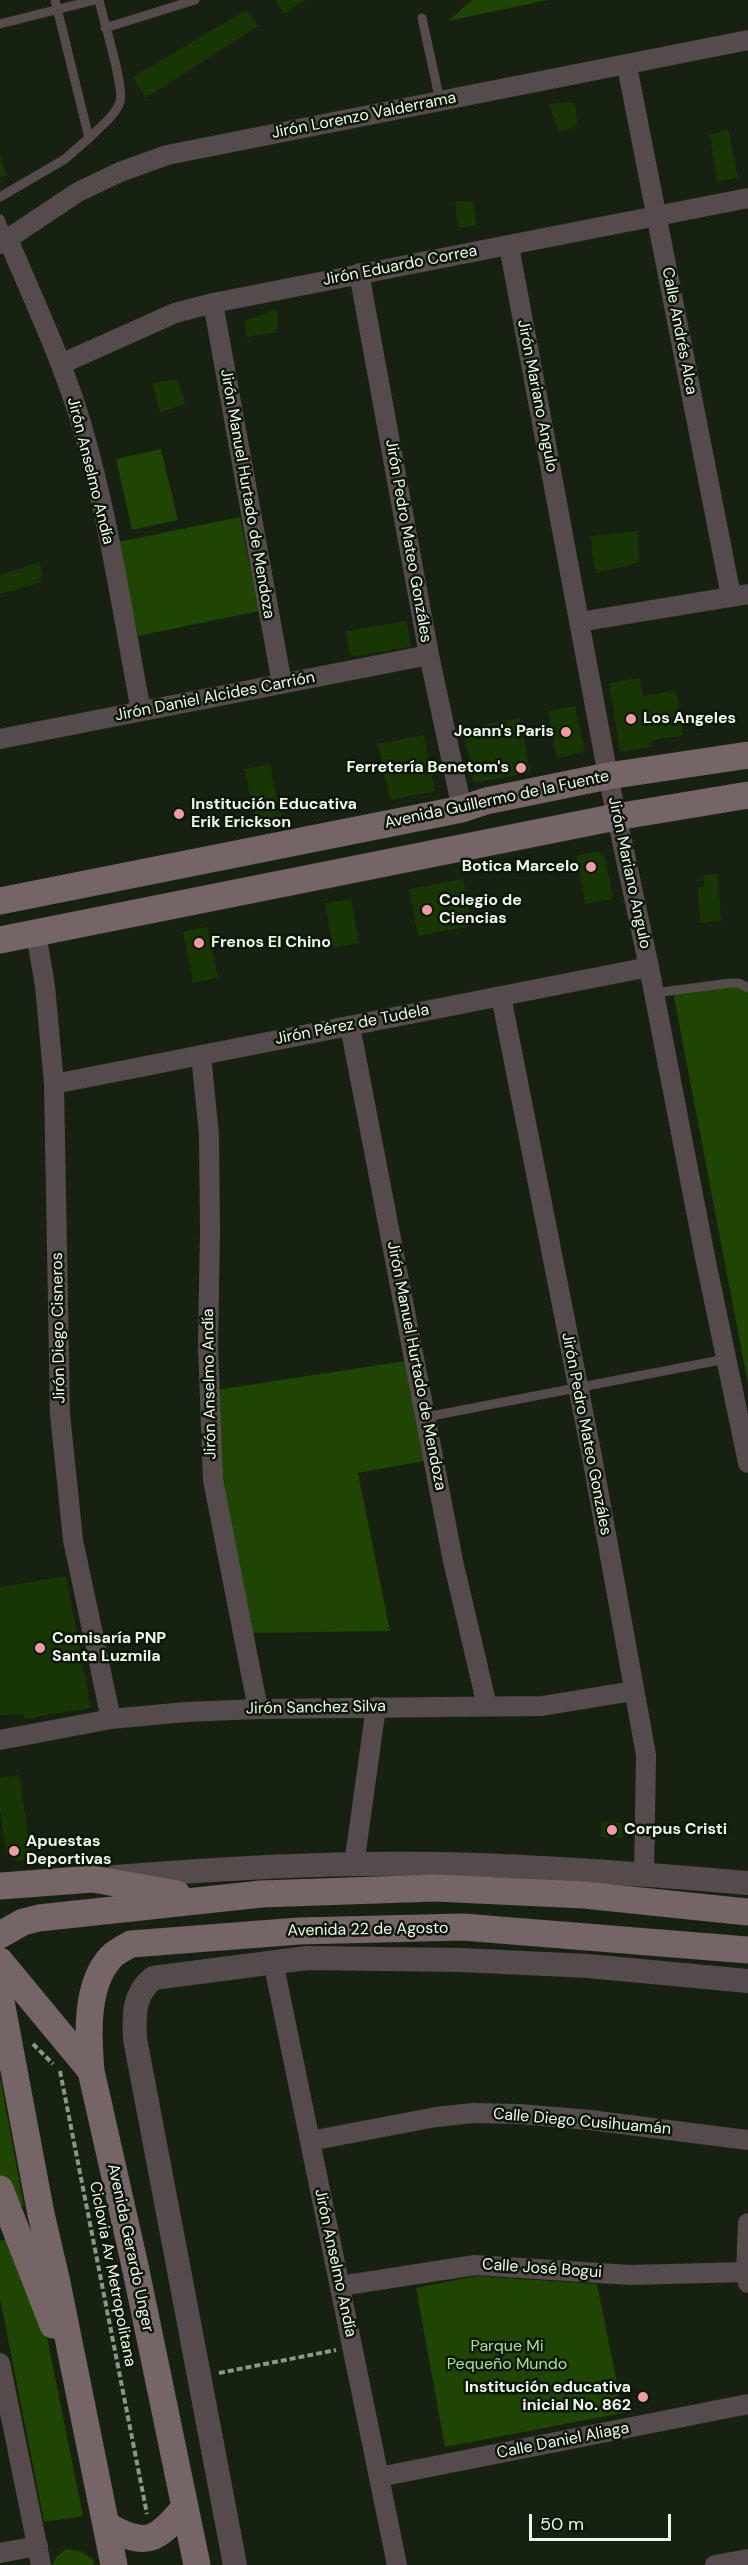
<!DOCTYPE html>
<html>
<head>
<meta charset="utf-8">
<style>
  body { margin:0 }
  #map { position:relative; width:748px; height:2565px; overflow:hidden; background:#162111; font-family:"DM Sans",sans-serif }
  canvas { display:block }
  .scale { position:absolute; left:529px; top:2514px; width:142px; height:27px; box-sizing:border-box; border:3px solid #eff7ec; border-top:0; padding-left:8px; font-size:18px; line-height:21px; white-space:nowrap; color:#eff7ec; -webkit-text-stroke:4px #0e1809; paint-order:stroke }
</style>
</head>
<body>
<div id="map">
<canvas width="748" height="2565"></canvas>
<div class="scale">50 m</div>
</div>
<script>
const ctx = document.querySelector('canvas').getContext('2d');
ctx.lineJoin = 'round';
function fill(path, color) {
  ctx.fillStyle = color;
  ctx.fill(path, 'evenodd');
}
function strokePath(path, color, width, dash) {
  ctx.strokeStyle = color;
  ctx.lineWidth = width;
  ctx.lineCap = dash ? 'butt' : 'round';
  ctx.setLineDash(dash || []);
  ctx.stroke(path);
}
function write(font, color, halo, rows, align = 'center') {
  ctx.font = font + ' "DM Sans",sans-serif';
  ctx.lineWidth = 5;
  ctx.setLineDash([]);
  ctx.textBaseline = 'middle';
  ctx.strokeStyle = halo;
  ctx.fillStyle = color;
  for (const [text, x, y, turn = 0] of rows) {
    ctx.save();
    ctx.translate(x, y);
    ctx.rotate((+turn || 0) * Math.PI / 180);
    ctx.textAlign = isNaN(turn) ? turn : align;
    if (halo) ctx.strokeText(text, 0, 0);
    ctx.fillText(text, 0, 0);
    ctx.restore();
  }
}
fill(new Path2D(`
  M 472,0 L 548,0 L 448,21 Z
  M 161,449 L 178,520 L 132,530 L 116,459 Z
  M 240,517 L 259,611 L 138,636 L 118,542 Z
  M 748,984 L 748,1384 L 673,992 Z
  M 405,1361 L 424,1461 L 358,1473 L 390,1631 L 251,1633 L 219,1480 L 216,1390 Z
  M 0,2077 L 24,2206 L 0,2210 Z
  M 13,2237 L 28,2243 L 83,2516 L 44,2522 L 0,2298 L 0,2241 Z
  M 476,2276 L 597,2284 L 623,2413 L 445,2447 L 416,2288 Z
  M 66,2549 L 80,2551 L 93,2559 L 94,2565 L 52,2565 L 57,2556 Z`), '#1e4502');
fill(new Path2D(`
  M 275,0 L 306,0 L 284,14 Z
  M 246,10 L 258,26 L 146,98 L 133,77 Z
  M 575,102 L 577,126 L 559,132 L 549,104 Z
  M 728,129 L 738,178 L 717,182 L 710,135 Z
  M 0,150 L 6,176 L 0,177 Z
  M 455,201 L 474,202 L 476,226 L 458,228 Z
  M 277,309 L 277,332 L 247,337 L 244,321 Z
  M 178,379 L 185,404 L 160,413 L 152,383 Z
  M 638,531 L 639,563 L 596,573 L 590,536 Z
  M 40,562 L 42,582 L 0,594 L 0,575 Z
  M 407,621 L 411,647 L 350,657 L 346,631 Z
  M 640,678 L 643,696 L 676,690 L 683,735 L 650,741 L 651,747 L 620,752 L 609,683 Z
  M 575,706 L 585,752 L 557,758 L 548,711 Z
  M 520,718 L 530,773 L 474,783 L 463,729 Z
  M 424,735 L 435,791 L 390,800 L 378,744 Z
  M 270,764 L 282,820 L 257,826 L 244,769 Z
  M 597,851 L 605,857 L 613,899 L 585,904 L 576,856 Z
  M 718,874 L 721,921 L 700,923 L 698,887 L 704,887 L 703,875 Z
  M 463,879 L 472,926 L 418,936 L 409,889 Z
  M 351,899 L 359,943 L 333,948 L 325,903 Z
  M 207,927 L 218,978 L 193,983 L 183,932 Z
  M 66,1576 L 91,1708 L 24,1719 L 24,1714 L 0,1715 L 0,1587 Z
  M 19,1775 L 32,1859 L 18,1861 L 6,1855 L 0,1809 L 0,1778 Z
  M 601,1822 L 623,1823 L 623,1838 L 601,1837 Z`), '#183604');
strokePath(new Path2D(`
  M 33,2044 L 53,2064
  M 60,2071 L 147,2514
  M 219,2373 L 336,2350`), '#8c9588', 4, [6, 3]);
strokePath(new Path2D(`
  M 422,18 L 440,101
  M 0,24 L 95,0
  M 105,28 L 195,0
  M 89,138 C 99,128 115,116 120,102 C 125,87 103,20 99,0
  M 0,197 L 65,159 L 89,138 L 55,0
  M 0,219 L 8,239
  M 654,993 L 730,983 L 739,983 L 748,988
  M 426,1417 L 726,1359`), '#564b4c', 9);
strokePath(new Path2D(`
  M 627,66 L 731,596
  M 8,239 C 34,301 63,362 82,426 C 109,519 123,616 141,711
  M 0,244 L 78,192 L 120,172 L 167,155 L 748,40
  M 509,246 L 608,776 L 649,967 L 705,1257 L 748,1463
  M 359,273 L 429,655 L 462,809
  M 213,303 L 282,684
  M 61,364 L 175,313 L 213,303 L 748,198
  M 579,622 L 748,594
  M 0,739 L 429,655
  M 36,933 L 45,986 L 54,1084 L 60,1414 L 73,1540 L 111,1719
  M 501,996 L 593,1462 L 646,1755 L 644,1874
  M 350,1026 L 453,1561 L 487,1706
  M 201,1055 L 209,1135 L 210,1230 L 208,1345 L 213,1480 L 258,1709
  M 54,1084 L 649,967
  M 0,1740 L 111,1719 L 185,1712 L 258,1709 L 542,1706 L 633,1691
  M 354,1865 L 376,1707
  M 273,1961 L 397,2565
  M 310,2141 L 436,2117 L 473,2113 L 520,2114 L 590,2120 L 748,2140
  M 748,2223 L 746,2272 L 748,2283
  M 340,2286 L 475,2265 L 630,2275 L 746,2272
  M 0,2363 L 41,2565
  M 379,2477 L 748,2404
  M 0,2553 L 38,2546
  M 715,2565 L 748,2559`), '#564b4c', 20);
strokePath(new Path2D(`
  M 115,1877 C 223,1868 331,1862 439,1864 C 542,1866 645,1874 748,1883
  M 235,2565 L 135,2039 C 134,2014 133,1995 153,1978 L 307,1958 L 461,1960 L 588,1966 L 748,1981`), '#564b4c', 24);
strokePath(new Path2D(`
  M 0,901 L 462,809 L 486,801 L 608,776 L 748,755
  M 0,940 L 616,817 L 748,795
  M 0,1886 L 93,1879 L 177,1894
  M 0,1935 L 23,1922 L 39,1918 L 261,1894 L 435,1888 L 584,1895 L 748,1912
  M 0,1961 L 91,2071 L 135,2266 L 197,2565
  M 0,1996 L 41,2214 L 56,2278 L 114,2565
  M 91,2071 C 88,2036 85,1985 111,1957 C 116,1952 124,1948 131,1944 L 299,1931 L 463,1927 L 748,1950
  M 0,2189 L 53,2325
  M 106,2525 C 146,2548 157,2541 184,2508`), '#766566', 27);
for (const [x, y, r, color] of [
  [631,719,6,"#f49aa2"],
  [566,732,6,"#f49aa2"],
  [521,768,6,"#f49aa2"],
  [179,814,6,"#f49aa2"],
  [591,867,6,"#f49aa2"],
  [427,910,6,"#f49aa2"],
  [199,943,6,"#f49aa2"],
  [40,1648,6,"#f49aa2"],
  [612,1830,6,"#f49aa2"],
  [14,1851,6,"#f49aa2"],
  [643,2397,6,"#f49aa2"]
]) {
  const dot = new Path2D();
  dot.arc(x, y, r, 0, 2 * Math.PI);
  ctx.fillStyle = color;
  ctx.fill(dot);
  strokePath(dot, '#0e1809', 2);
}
write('16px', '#eff7ec', '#0e1809', [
  ["Jirón Lorenzo Valderrama",364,116,-11],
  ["Jirón Eduardo Correa",400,266,-11],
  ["Calle Andrés Alca",679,331,79],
  ["Jirón Mariano Angulo",537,396,79],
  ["Jirón Anselmo Andía",90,471,76],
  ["Jirón Manuel Hurtado de Mendoza",247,494,80],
  ["Jirón Pedro Mateo Gonzáles",408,541,80],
  ["Jirón Daniel Alcides Carrión",215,697,-11],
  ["Avenida Guillermo de la Fuente",497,800,-12],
  ["Jirón Mariano Angulo",629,873,78],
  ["Jirón Pérez de Tudela",352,1025,-11],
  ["Jirón Diego Cisneros",59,1328,-91],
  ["Jirón Manuel Hurtado de Mendoza",416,1366,79],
  ["Jirón Anselmo Andía",210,1384,-91],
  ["Jirón Pedro Mateo Gonzáles",586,1434,79],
  ["Jirón Sanchez Silva",316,1708,-1],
  ["Avenida 22 de Agosto",368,1930,-1],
  ["Calle Diego Cusihuamán",582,2122,5],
  ["Avenida Gerardo Unger",130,2248,78],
  ["Jirón Anselmo Andía",335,2263,78],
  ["Calle José Bogui",542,2269,4],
  ["Ciclovia Av Metropolitana",112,2274,79],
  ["Calle Daniel Aliaga",563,2441,-11]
]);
write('bold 16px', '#eff7ec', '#0e1809', [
  ["Los Angeles",643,719],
  ["Joann's Paris",554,732,"right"],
  ["Ferretería Benetom's",509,768,"right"],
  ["Institución Educativa",191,805],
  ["Erik Erickson",191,823],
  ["Botica Marcelo",579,867,"right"],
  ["Colegio de",439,901],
  ["Ciencias",439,919],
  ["Frenos El Chino",211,943],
  ["Comisaría PNP",52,1639],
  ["Santa Luzmila",52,1657],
  ["Corpus Cristi",624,1830],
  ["Apuestas",26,1842],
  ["Deportivas",26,1860],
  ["Institución educativa",631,2388,"right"],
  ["inicial No. 862",631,2406,"right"]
], 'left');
write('16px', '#a6e289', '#0e1809', [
  ["Parque Mi",507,2347],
  ["Pequeño Mundo",507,2365]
]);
</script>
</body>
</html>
